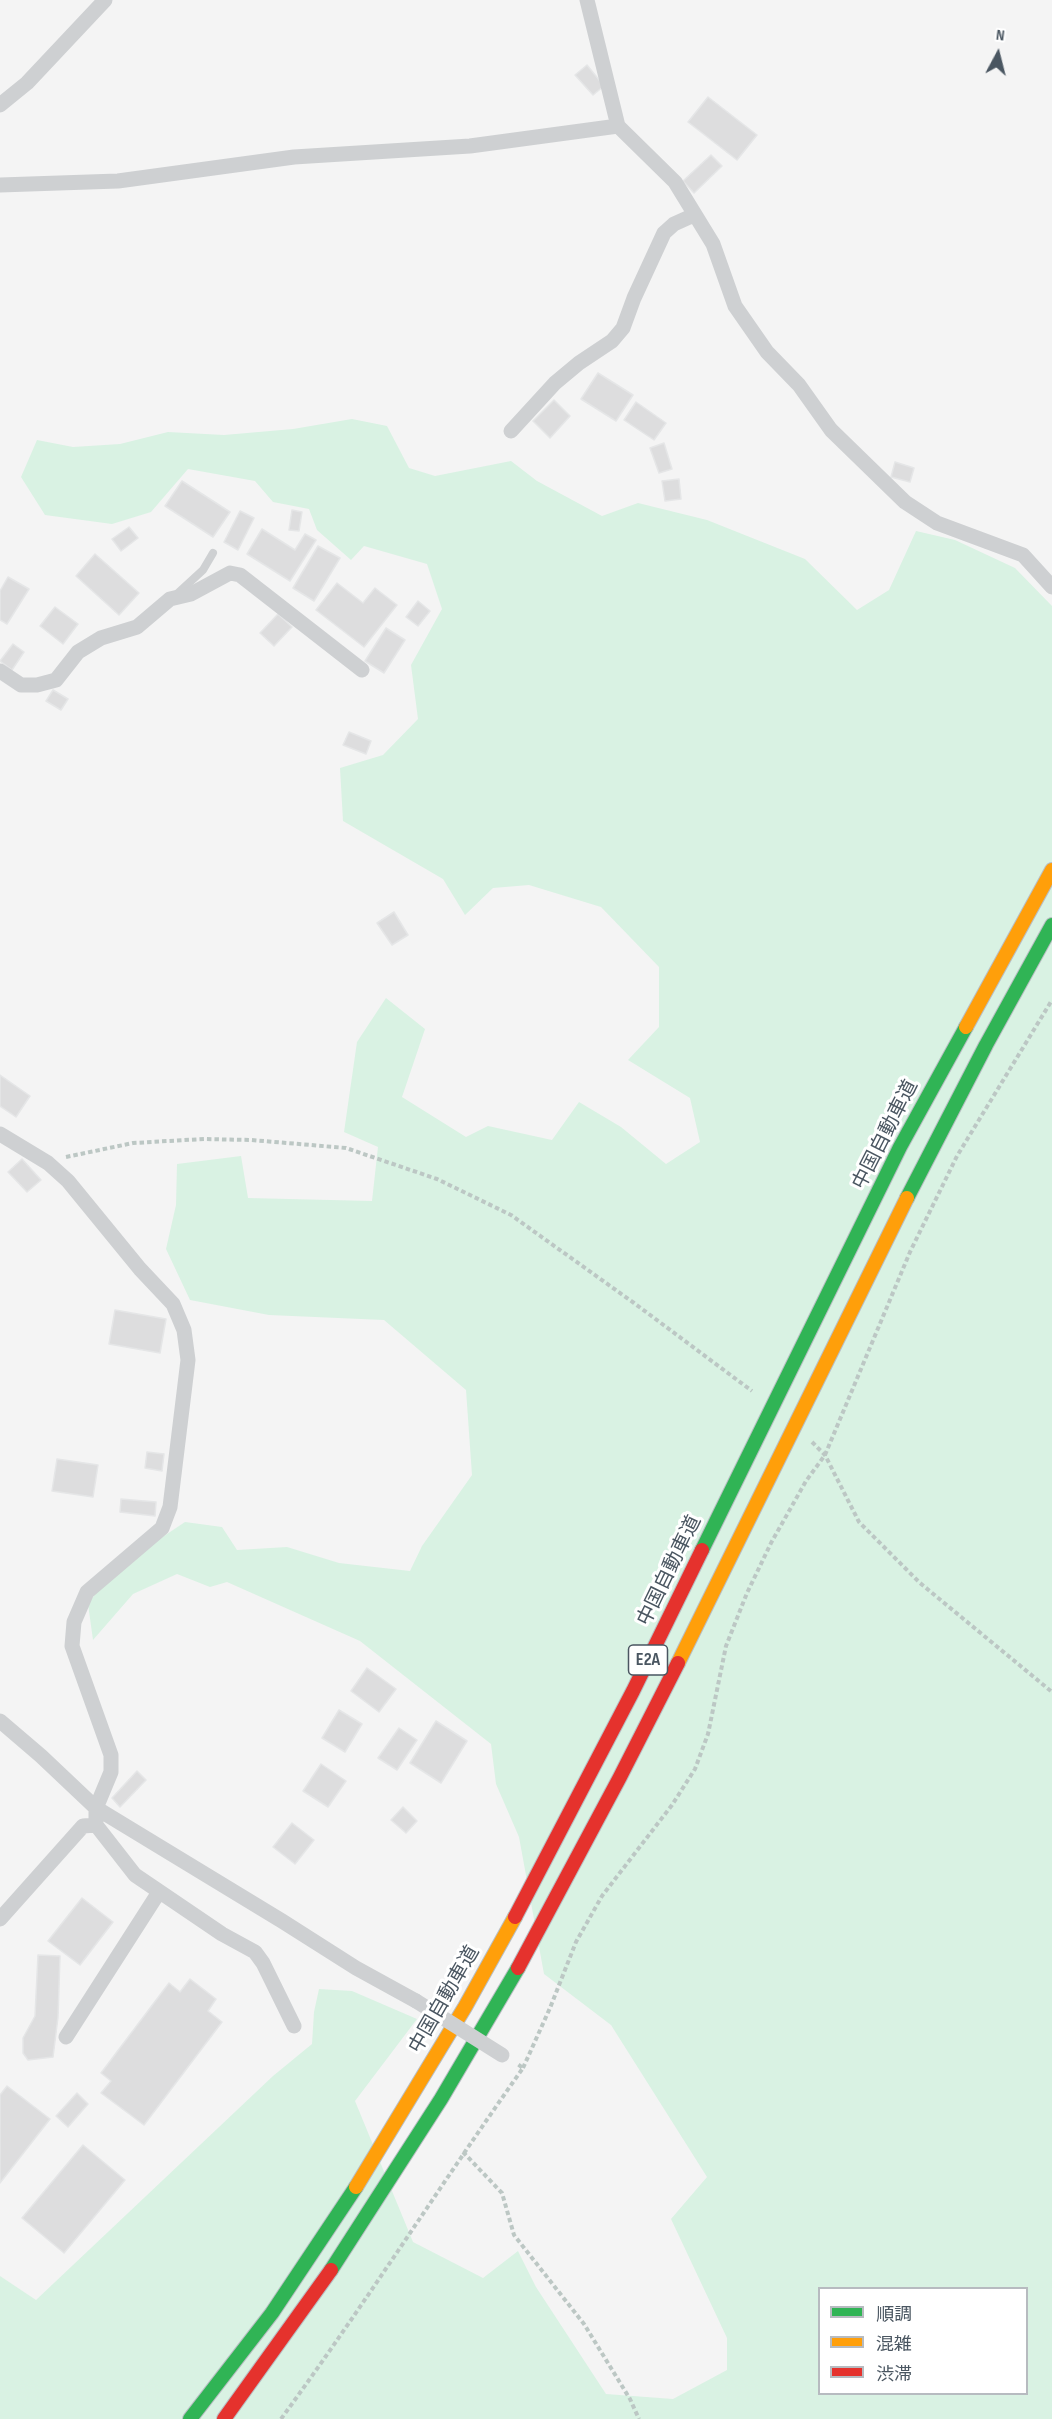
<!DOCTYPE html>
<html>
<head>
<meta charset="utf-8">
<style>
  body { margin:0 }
  #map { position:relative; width:1052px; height:2419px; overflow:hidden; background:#f4f4f4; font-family:"Sofia Sans Condensed","Noto Sans JP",sans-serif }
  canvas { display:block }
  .legend { position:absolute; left:818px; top:2287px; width:210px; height:108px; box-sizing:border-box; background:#fff; border:2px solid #b7bbc0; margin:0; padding:8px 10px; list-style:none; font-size:18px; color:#4a5661 }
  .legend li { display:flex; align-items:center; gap:12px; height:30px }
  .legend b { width:30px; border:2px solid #b7bbc0 }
  .north { position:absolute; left:968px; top:24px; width:60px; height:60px; -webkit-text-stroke:4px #fff; paint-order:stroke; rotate:7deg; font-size:16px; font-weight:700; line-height:24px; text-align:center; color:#4a5661 }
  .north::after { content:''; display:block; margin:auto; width:21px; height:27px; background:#4a5661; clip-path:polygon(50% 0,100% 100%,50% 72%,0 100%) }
</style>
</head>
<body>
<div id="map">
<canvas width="1052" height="2419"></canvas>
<ul class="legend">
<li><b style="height:8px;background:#30b455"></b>順調</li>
<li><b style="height:8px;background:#ff9f0a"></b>混雑</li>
<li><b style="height:8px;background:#e5322d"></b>渋滞</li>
</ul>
<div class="north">N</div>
</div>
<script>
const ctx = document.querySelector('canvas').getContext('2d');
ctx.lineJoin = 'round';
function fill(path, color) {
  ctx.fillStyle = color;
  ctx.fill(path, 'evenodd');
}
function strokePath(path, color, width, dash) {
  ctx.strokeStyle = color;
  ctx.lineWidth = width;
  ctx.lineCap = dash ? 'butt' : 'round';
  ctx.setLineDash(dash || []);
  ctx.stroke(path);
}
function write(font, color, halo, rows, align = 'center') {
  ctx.font = font + ' "Sofia Sans Condensed","Noto Sans JP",sans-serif';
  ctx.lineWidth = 6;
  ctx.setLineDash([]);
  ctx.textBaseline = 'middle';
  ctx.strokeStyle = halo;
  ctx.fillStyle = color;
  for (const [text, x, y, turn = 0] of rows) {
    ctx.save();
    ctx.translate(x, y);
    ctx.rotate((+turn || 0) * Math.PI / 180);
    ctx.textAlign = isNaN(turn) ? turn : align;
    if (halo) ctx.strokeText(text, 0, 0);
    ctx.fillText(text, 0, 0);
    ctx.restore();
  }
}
fill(new Path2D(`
  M 352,419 L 387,426 L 409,468 L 435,476 L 511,461 L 537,481 L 602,516 L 638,503 L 707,520 L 805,559 L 857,610 L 889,590 L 916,531 L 955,540 L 1015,568 L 1052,606 L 1052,2419 L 0,2419 L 0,2276 L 36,2300 L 273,2076 L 312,2044 L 314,2012 L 319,1989 L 352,1991 L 417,2019 L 355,2101 L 413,2242 L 483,2278 L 518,2251 L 536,2287 L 606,2394 L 673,2399 L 727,2370 L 727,2338 L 671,2219 L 707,2177 L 611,2025 L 544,1974 L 519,1837 L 496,1784 L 491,1744 L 360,1641 L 227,1582 L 210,1587 L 177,1574 L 133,1594 L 93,1640 L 88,1604 L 113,1570 L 185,1522 L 222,1527 L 237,1550 L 287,1547 L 339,1563 L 410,1571 L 422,1546 L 472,1475 L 466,1390 L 384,1320 L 269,1315 L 190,1300 L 166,1249 L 176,1205 L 177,1164 L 241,1156 L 248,1198 L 372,1201 L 378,1147 L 344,1132 L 357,1042 L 386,998 L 425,1029 L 402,1097 L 466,1137 L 488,1126 L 552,1140 L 579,1102 L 621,1127 L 666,1164 L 700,1142 L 690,1098 L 628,1060 L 659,1027 L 659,967 L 601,907 L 529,885 L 493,888 L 465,915 L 443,879 L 343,821 L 340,768 L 383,755 L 418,719 L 411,665 L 442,609 L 427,564 L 364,546 L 351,560 L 317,530 L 309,509 L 273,502 L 255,481 L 188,469 L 151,512 L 112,524 L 45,515 L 21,477 L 37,440 L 73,447 L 120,444 L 168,432 L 224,435 L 293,429 ZM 820,2288 L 1026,2288 L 1026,2394 L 820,2394 Z`), '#d9f2e3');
const building = new Path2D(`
  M 587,65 L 604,86 L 593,95 L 575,75 Z
  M 708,97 L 757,135 L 737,160 L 688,122 Z
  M 711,155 L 722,166 L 694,193 L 683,181 Z
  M 598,373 L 633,395 L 616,421 L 581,399 Z
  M 554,400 L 570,416 L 550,438 L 533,421 Z
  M 636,402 L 666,423 L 654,440 L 624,420 Z
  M 664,443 L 672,469 L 659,473 L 650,448 Z
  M 895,462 L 914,468 L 910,482 L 891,477 Z
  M 679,479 L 681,499 L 665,501 L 662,481 Z
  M 182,481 L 230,512 L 213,537 L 165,506 Z
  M 292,510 L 302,512 L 299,531 L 289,530 Z
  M 240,511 L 254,518 L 238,550 L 224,542 Z
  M 129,527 L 138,538 L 121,551 L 112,539 Z
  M 262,529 L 295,550 L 305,534 L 316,540 L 290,581 L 247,554 Z
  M 318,546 L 340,558 L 314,601 L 293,588 Z
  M 95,554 L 139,593 L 119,615 L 76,576 Z
  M 8,577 L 29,589 L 7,624 L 0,620 L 0,591 Z
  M 337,583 L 363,603 L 375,588 L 397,605 L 364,647 L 316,610 Z
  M 418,601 L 430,611 L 418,626 L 406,617 Z
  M 55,607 L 78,624 L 63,644 L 40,626 Z
  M 278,614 L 292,627 L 274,646 L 260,633 Z
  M 386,628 L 405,640 L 384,673 L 365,661 Z
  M 13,644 L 24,652 L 12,670 L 0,661 Z
  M 53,690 L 68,699 L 61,710 L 46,701 Z
  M 349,732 L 371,741 L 366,754 L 343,745 Z
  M 394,912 L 408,935 L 392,945 L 377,923 Z
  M 0,1075 L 30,1096 L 16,1117 L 0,1106 Z
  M 22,1159 L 41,1180 L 27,1192 L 8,1172 Z
  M 115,1310 L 166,1319 L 160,1353 L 109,1344 Z
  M 147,1452 L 164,1454 L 162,1471 L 145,1468 Z
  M 57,1459 L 98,1465 L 93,1497 L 52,1491 Z
  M 121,1499 L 156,1502 L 155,1516 L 120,1512 Z
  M 367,1668 L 396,1689 L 379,1712 L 351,1691 Z
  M 339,1710 L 362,1724 L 345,1752 L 322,1738 Z
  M 436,1721 L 467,1741 L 441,1783 L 410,1763 Z
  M 399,1728 L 417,1740 L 397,1770 L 378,1758 Z
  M 321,1764 L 346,1781 L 328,1807 L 303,1791 Z
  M 137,1771 L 146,1780 L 120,1807 L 112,1798 Z
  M 403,1807 L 417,1821 L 406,1833 L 391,1820 Z
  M 292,1823 L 314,1840 L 295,1864 L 273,1847 Z
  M 82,1898 L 113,1922 L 80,1965 L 48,1941 Z
  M 38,1955 L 60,1956 L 58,2017 L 53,2057 L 28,2060 L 23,2053 L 23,2038 L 35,2016 Z
  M 190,1979 L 216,1999 L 208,2011 L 222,2022 L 144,2125 L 101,2093 L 111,2081 L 101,2073 L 169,1983 L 180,1992 Z
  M 7,2086 L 50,2119 L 0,2183 L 0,2095 Z
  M 77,2093 L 88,2104 L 68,2127 L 56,2116 Z
  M 83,2145 L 125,2180 L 64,2253 L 22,2218 Z`);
fill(building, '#ddddde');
strokePath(building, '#e5e6e7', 1.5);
const fast = new Path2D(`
  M 907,1198 L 986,1045 L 1052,925
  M 702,1550 L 900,1147 L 966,1027
  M 331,2270 L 441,2099 L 518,1968
  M 190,2419 L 272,2313 L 356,2187`);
const slow = new Path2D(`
  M 966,1027 L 1052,870
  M 678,1663 L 907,1198
  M 356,2187 L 465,2007 L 515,1917`);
const jam = new Path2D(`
  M 515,1917 L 633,1691 L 702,1550
  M 518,1968 L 620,1777 L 678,1663
  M 224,2419 L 331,2270`);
strokePath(fast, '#b9bec3', 16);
strokePath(slow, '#b9bec3', 16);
strokePath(jam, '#b9bec3', 16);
strokePath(new Path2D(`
  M 66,1157 L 133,1143 L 204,1139 L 251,1140 L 346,1148 L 437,1179 L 511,1215 L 634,1303 L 752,1391
  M 812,1442 L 825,1455 L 859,1522 L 920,1583 L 1052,1692
  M 523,2068 L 550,2008 L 576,1942 L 602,1896 L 672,1805 L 695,1769 L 708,1734 L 726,1646 L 747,1593 L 771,1543 L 806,1481 L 825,1455 L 910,1252 L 957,1156 L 1052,1000
  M 463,2152 L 502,2193 L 514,2235 L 584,2324 L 630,2399 L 639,2419
  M 281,2419 C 365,2304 441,2184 523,2068 L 516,2063`), '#bcc7c4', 4, [4.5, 3]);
strokePath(new Path2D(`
  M 178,593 L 203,570 L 213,553`), '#ced0d2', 8);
strokePath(new Path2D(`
  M 587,0 L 618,126 L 675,182 L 713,244 L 735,306 L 767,352 L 799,385 L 831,430 L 905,502 L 937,523 L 1023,555 L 1052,587
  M 0,105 L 27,83 L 105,0
  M 0,185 L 118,181 L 294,157 L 470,146 L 618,126
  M 511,431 L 555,383 L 579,363 L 612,341 L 623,328 L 634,298 L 664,233 L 674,224 L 694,215
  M 0,671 L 21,685 L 37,685 L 56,680 L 78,652 L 101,638 L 137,627 L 170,599 L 191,594 L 230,573 L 240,575 L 362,670
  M 0,1134 L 48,1163 L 68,1181 L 140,1269 L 173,1304 L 184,1330 L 188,1360 L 170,1507 L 162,1528 L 87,1592 L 74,1622 L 72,1646 L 111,1755 L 111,1772 L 96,1808 L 96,1825 L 135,1875 L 222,1934 L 255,1952 L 263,1963 L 294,2026
  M 0,1721 L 41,1756 L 96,1808 L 282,1921 L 356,1968 L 416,2001
  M 0,1919 L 83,1826 L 96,1825
  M 66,2037 L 159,1892`), '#ced0d2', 15);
strokePath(fast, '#30b455', 14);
strokePath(slow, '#ff9f0a', 14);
strokePath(jam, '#e5322d', 14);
strokePath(new Path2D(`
  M 416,2001 L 502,2055`), '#ced0d2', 15);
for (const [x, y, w] of [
  [648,1660,39]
]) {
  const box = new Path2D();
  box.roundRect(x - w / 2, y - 15, w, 30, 4.5);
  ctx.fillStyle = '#fff';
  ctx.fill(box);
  strokePath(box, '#4a5661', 1.5);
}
write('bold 18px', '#4a5661', null, [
  ["E2A",648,1660]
]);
write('20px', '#4a5661', '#fff', [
  ["中国自動車道",886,1135,-63],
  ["中国自動車道",670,1571,-64],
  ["中国自動車道",445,2000,-60]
]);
</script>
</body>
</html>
